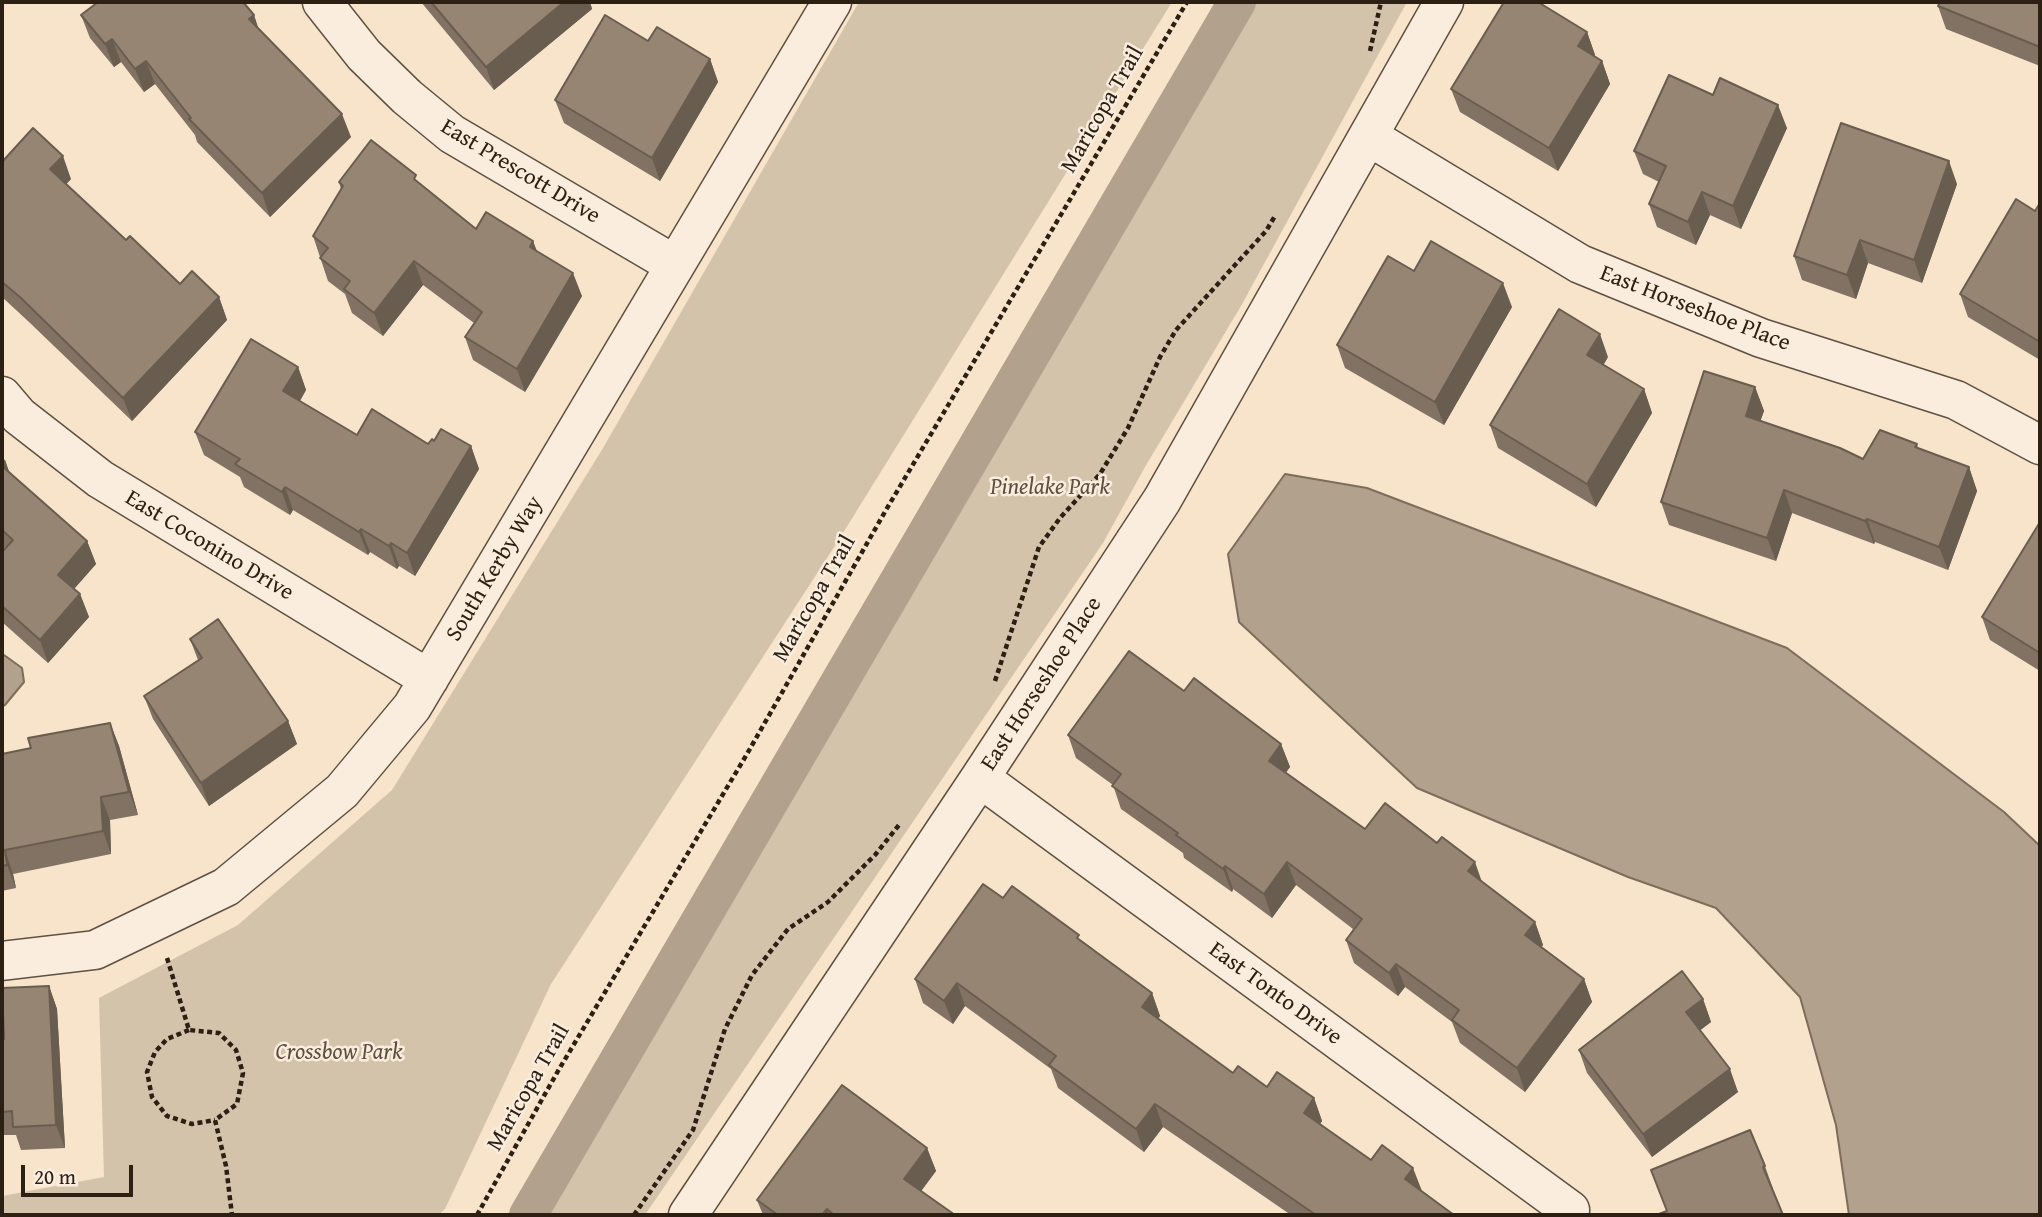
<!DOCTYPE html>
<html>
<head>
<meta charset="utf-8">
<style>
  body { margin:0 }
  #map { position:relative; width:2042px; height:1217px; overflow:hidden; background:#f7e4ca; font-family:"Gentium Book Plus",serif }
  canvas { display:block }
  .frame { position:absolute; inset:0; border:4px solid #2c1f14; pointer-events:none }
  .scale { position:absolute; left:21px; top:1165px; width:112px; height:32px; box-sizing:border-box; border:4px solid #2c1f14; border-top:0; padding-left:9px; font-size:21px; line-height:24px; white-space:nowrap; color:#2c1f14; -webkit-text-stroke:5px #faeddd; paint-order:stroke }
</style>
</head>
<body>
<div id="map">
<canvas width="2042" height="1217"></canvas>
<div class="frame"></div>
<div class="scale">20 m</div>
</div>
<script>
const ctx = document.querySelector('canvas').getContext('2d');
ctx.lineJoin = 'round';
function fill(path, color) {
  ctx.fillStyle = color;
  ctx.fill(path, 'evenodd');
}
function strokePath(path, color, width, dash) {
  ctx.strokeStyle = color;
  ctx.lineWidth = width;
  ctx.lineCap = dash ? 'butt' : 'round';
  ctx.setLineDash(dash || []);
  ctx.stroke(path);
}
function write(font, color, halo, rows, align = 'center') {
  ctx.font = font + ' "Gentium Book Plus",serif';
  ctx.lineWidth = 5;
  ctx.setLineDash([]);
  ctx.textBaseline = 'middle';
  ctx.strokeStyle = halo;
  ctx.fillStyle = color;
  for (const [text, x, y, turn = 0] of rows) {
    ctx.save();
    ctx.translate(x, y);
    ctx.rotate((+turn || 0) * Math.PI / 180);
    ctx.textAlign = isNaN(turn) ? turn : align;
    if (halo) ctx.strokeText(text, 0, 0);
    ctx.fillText(text, 0, 0);
    ctx.restore();
  }
}
fill(new Path2D(`
  M 859,2 L 1172,2 L 838,541 L 551,984 L 445,1209 L 438,1215 L 2,1215 L 2,1196 L 104,1177 L 99,998 L 238,925 L 392,790 L 603,448 Z
  M 1250,2 L 1407,2 L 1241,306 L 1145,467 L 1103,543 L 645,1215 L 536,1215 L 946,522 L 1001,425 L 1059,330 L 1175,124 Z`), '#d4c3ab');
const water = new Path2D(`
  M 1285,474 L 1367,488 L 1787,648 L 2004,812 L 2040,846 L 2040,1215 L 1849,1215 L 1836,1125 L 1800,997 L 1716,908 L 1628,877 L 1417,788 L 1239,622 L 1228,554 Z
  M 4,655 L 22,668 L 24,682 L 5,705 L 2,707 L 2,657 Z`);
fill(water, '#b2a18c');
strokePath(water, '#7c6d5c', 2);
strokePath(new Path2D(`
  M 528,1215 L 1237,2`), '#b2a18c', 38);
const minor = new Path2D(`
  M 322,2 L 364,55 L 407,97 L 452,134 L 675,265
  M 1368,136 L 1580,264 L 1761,338 L 1956,400 L 2040,445
  M 2,396 L 19,416 L 100,479 L 429,679
  M 980,778 L 1570,1210 L 1567,1215
  M 2,961 L 95,950 L 226,887 L 342,791 L 412,707 L 832,2
  M 688,1215 L 980,778 L 1162,500 L 1444,2`);
strokePath(minor, '#5f5042', 41);
strokePath(new Path2D(`
  M 1370,51 L 1381,2
  M 995,681 L 1039,547 L 1060,518 L 1100,474 L 1128,428 L 1160,357 L 1176,330 L 1266,231 L 1275,216
  M 167,958 L 189,1030 L 219,1033 L 236,1050 L 243,1073 L 237,1104 L 215,1120 L 226,1166 L 232,1215
  M 189,1030 L 167,1039 L 155,1052 L 147,1072 L 152,1097 L 167,1116 L 192,1124 L 215,1120
  M 477,1215 L 558,1071 L 747,754 L 886,510 L 1187,2
  M 634,1215 L 693,1130 L 725,1029 L 752,975 L 788,929 L 828,902 L 875,855 L 899,825`), '#2c1f14', 4.5, [5, 3.5]);
strokePath(minor, '#faeddd', 38);
fill(new Path2D(`
  M 421,2 L 590,2 L 592,9 L 494,90 Z
  M 2040,2 L 2040,66 L 1946,29 L 1938,6 Z
  M 81,15 L 254,15 L 258,29 L 351,137 L 270,217 L 197,142 L 195,135 L 155,84 L 144,92 L 121,62 L 114,67 L 90,38 Z
  M 1587,32 L 1595,55 L 1594,56 L 1602,61 L 1610,84 L 1558,171 L 1460,112 L 1451,89 Z
  M 648,41 L 710,59 L 718,82 L 660,181 L 564,123 L 555,100 Z
  M 1787,128 L 1741,229 L 1710,215 L 1696,245 L 1657,227 L 1649,204 L 1659,182 L 1643,174 L 1634,151 Z
  M 2,162 L 71,179 L 66,184 L 126,240 L 180,284 L 219,297 L 227,320 L 132,421 L 29,322 L 2,297 Z
  M 339,182 L 420,183 L 476,229 L 533,241 L 537,251 L 582,296 L 525,392 L 473,360 L 465,337 L 474,323 L 423,285 L 383,336 L 352,313 L 345,294 L 328,281 L 313,236 L 341,189 Z
  M 1957,184 L 1922,283 L 1868,263 L 1856,299 L 1802,280 L 1794,256 Z
  M 2040,203 L 2040,360 L 1968,317 L 1960,294 L 2035,211 Z
  M 1414,271 L 1512,307 L 1444,425 L 1345,368 L 1337,345 Z
  M 1608,357 L 1603,365 L 1644,389 L 1652,413 L 1596,507 L 1498,448 L 1490,425 Z
  M 298,367 L 306,390 L 300,401 L 357,435 L 428,444 L 434,441 L 471,446 L 479,469 L 415,576 L 399,566 L 397,569 L 370,552 L 368,555 L 293,510 L 290,515 L 244,487 L 240,477 L 204,455 L 195,432 Z
  M 1755,387 L 1764,411 L 1760,421 L 1863,459 L 1917,444 L 1918,448 L 1969,467 L 1977,491 L 1948,570 L 1875,542 L 1874,544 L 1792,513 L 1776,561 L 1669,525 L 1661,502 Z
  M 2,458 L 5,460 L 9,472 L 87,541 L 96,564 L 74,589 L 80,594 L 89,617 L 48,663 L 2,622 L 2,552 L 5,548 L 2,546 Z
  M 2040,522 L 2040,671 L 1990,640 L 1982,617 Z
  M 190,639 L 288,721 L 297,744 L 209,806 L 153,719 L 144,696 L 198,660 Z
  M 1184,691 L 1281,744 L 1290,767 L 1286,772 L 1365,829 L 1482,882 L 1535,922 L 1543,945 L 1541,948 L 1584,979 L 1592,1002 L 1525,1092 L 1460,1043 L 1452,1022 L 1405,987 L 1398,996 L 1354,963 L 1346,940 L 1353,929 L 1296,885 L 1272,918 L 1233,889 L 1232,892 L 1184,858 L 1183,853 L 1121,809 L 1113,785 L 1076,758 L 1068,735 Z
  M 110,723 L 119,746 L 138,815 L 110,820 L 111,854 L 13,874 L 16,888 L 2,891 L 2,754 L 31,748 Z
  M 1003,898 L 1081,940 L 1152,993 L 1160,1016 L 1158,1019 L 1233,1073 L 1267,1087 L 1314,1098 L 1322,1121 L 1320,1124 L 1371,1160 L 1422,1191 L 1454,1215 L 1291,1215 L 1163,1127 L 1144,1152 L 1058,1088 L 1051,1069 L 965,1006 L 953,1024 L 923,1003 L 915,979 Z
  M 49,986 L 57,1009 L 65,1148 L 21,1150 L 16,1135 L 2,1135 L 2,1039 L 4,1039 Z
  M 1703,999 L 1711,1022 L 1700,1030 L 1738,1092 L 1652,1157 L 1587,1073 L 1579,1050 Z
  M 927,1148 L 936,1171 L 921,1191 L 955,1215 L 763,1215 L 757,1200 Z
  M 1765,1166 L 1773,1189 L 1667,1211 L 1651,1170 Z`), '#817263');
fill(new Path2D(`
  M 564,2 L 590,2 L 592,9 L 494,90 L 486,67 Z
  M 254,15 L 262,39 L 249,19 Z
  M 1587,32 L 1595,55 L 1586,69 L 1578,46 Z
  M 112,39 L 121,62 L 114,67 L 105,44 Z
  M 710,59 L 718,82 L 660,181 L 652,158 Z
  M 146,61 L 155,84 L 144,92 L 135,69 Z
  M 1602,61 L 1610,84 L 1558,171 L 1549,148 Z
  M 1778,105 L 1787,128 L 1741,229 L 1733,206 Z
  M 342,114 L 351,137 L 270,217 L 262,193 Z
  M 63,156 L 71,179 L 59,192 L 50,169 Z
  M 1949,161 L 1957,184 L 1922,283 L 1914,260 Z
  M 1702,192 L 1710,215 L 1696,245 L 1688,222 Z
  M 1860,240 L 1868,263 L 1856,299 L 1847,275 Z
  M 533,241 L 541,264 L 530,247 Z
  M 414,261 L 423,285 L 383,336 L 374,313 Z
  M 573,273 L 582,296 L 525,392 L 517,369 Z
  M 1503,283 L 1512,307 L 1444,425 L 1435,402 Z
  M 219,297 L 227,320 L 132,421 L 123,398 Z
  M 1600,334 L 1608,357 L 1596,378 L 1587,355 Z
  M 298,367 L 306,390 L 292,414 L 283,391 Z
  M 1755,387 L 1764,411 L 1754,439 L 1746,416 Z
  M 1644,389 L 1652,413 L 1596,507 L 1587,484 Z
  M 471,446 L 479,469 L 415,576 L 407,553 Z
  M 5,460 L 13,483 L 2,468 L 2,463 Z
  M 1969,467 L 1977,491 L 1948,570 L 1939,547 Z
  M 285,487 L 293,510 L 290,515 L 282,492 Z
  M 1784,490 L 1792,513 L 1776,561 L 1767,538 Z
  M 1867,519 L 1875,542 L 1874,544 L 1865,521 Z
  M 361,529 L 370,552 L 368,555 L 359,532 Z
  M 87,541 L 96,564 L 66,598 L 58,575 Z
  M 391,543 L 399,566 L 397,569 L 389,546 Z
  M 80,594 L 89,617 L 48,663 L 40,640 Z
  M 288,721 L 297,744 L 209,806 L 201,783 Z
  M 110,723 L 119,746 L 138,815 L 129,792 Z
  M 1281,744 L 1290,767 L 1278,784 L 1269,761 Z
  M 101,797 L 110,820 L 111,854 L 103,831 Z
  M 5,850 L 13,874 L 16,888 L 7,865 Z
  M 1287,862 L 1296,885 L 1272,918 L 1264,894 Z
  M 1475,862 L 1483,885 L 1468,871 Z
  M 1225,866 L 1233,889 L 1232,892 L 1223,869 Z
  M 1535,922 L 1543,945 L 1533,958 L 1525,935 Z
  M 1396,964 L 1405,987 L 1398,996 L 1389,973 Z
  M 1584,979 L 1592,1002 L 1525,1092 L 1517,1068 Z
  M 957,983 L 965,1006 L 953,1024 L 944,1001 Z
  M 49,986 L 57,1009 L 65,1148 L 56,1125 Z
  M 1152,993 L 1160,1016 L 1150,1030 L 1142,1007 Z
  M 1703,999 L 1711,1022 L 1694,1035 L 1686,1012 Z
  M 1730,1069 L 1738,1092 L 1652,1157 L 1643,1134 Z
  M 1314,1098 L 1322,1121 L 1312,1136 L 1304,1113 Z
  M 1155,1104 L 1163,1127 L 1144,1152 L 1136,1129 Z
  M 927,1148 L 936,1171 L 913,1202 L 904,1179 Z
  M 1413,1168 L 1422,1191 L 1405,1179 Z
  M 827,1209 L 829,1215 L 822,1215 Z`), '#695d50');
const building = new Path2D(`
  M 98,2 L 243,2 L 254,15 L 249,19 L 342,114 L 262,193 L 189,119 L 191,118 L 146,61 L 135,69 L 112,39 L 105,44 L 81,15 Z
  M 431,2 L 564,2 L 486,67 Z
  M 1504,2 L 1538,2 L 1587,32 L 1578,46 L 1602,61 L 1549,148 L 1451,89 Z
  M 1940,2 L 2040,2 L 2040,47 L 1938,6 Z
  M 605,15 L 648,41 L 657,27 L 710,59 L 652,158 L 555,100 Z
  M 1669,75 L 1713,95 L 1720,78 L 1778,105 L 1733,206 L 1702,192 L 1688,222 L 1649,204 L 1666,166 L 1634,151 Z
  M 1841,123 L 1949,161 L 1914,260 L 1860,240 L 1847,275 L 1794,256 Z
  M 33,128 L 63,156 L 50,169 L 126,240 L 130,236 L 180,284 L 192,271 L 219,297 L 123,398 L 21,298 L 2,282 L 2,162 Z
  M 371,140 L 416,175 L 414,179 L 476,229 L 486,212 L 533,241 L 530,247 L 573,273 L 517,369 L 465,337 L 482,312 L 414,261 L 374,313 L 344,289 L 350,281 L 320,258 L 328,248 L 313,236 L 343,186 L 339,182 Z
  M 2016,199 L 2035,211 L 2040,203 L 2040,342 L 1960,294 Z
  M 1431,241 L 1503,283 L 1435,402 L 1337,345 L 1388,256 L 1414,271 Z
  M 1559,309 L 1600,334 L 1587,355 L 1644,389 L 1587,484 L 1490,425 Z
  M 251,339 L 298,367 L 283,391 L 357,435 L 372,409 L 428,444 L 432,439 L 434,441 L 441,429 L 471,446 L 407,553 L 391,543 L 389,546 L 361,529 L 359,532 L 285,487 L 282,492 L 235,464 L 240,459 L 195,432 Z
  M 1704,371 L 1755,387 L 1746,416 L 1840,448 L 1863,459 L 1880,430 L 1917,444 L 1915,447 L 1969,467 L 1939,547 L 1867,519 L 1865,521 L 1784,490 L 1767,538 L 1661,502 Z
  M 2,466 L 87,541 L 58,575 L 80,594 L 40,640 L 2,606 L 2,552 L 13,540 L 2,530 Z
  M 2040,522 L 2040,653 L 1982,617 Z
  M 218,619 L 288,721 L 201,783 L 144,696 L 202,658 L 190,639 Z
  M 1129,651 L 1184,691 L 1194,678 L 1224,701 L 1281,744 L 1269,761 L 1365,829 L 1385,803 L 1437,843 L 1442,837 L 1475,862 L 1468,871 L 1535,922 L 1525,935 L 1584,979 L 1517,1068 L 1452,1020 L 1459,1010 L 1396,964 L 1389,973 L 1346,940 L 1362,919 L 1287,862 L 1264,894 L 1225,866 L 1223,869 L 1176,835 L 1178,833 L 1112,786 L 1121,774 L 1068,735 Z
  M 110,723 L 129,792 L 101,797 L 103,831 L 5,850 L 7,865 L 2,866 L 2,754 L 31,748 L 28,738 Z
  M 983,884 L 1003,898 L 1012,886 L 1079,935 L 1077,938 L 1152,993 L 1142,1007 L 1233,1073 L 1238,1066 L 1267,1087 L 1277,1072 L 1314,1098 L 1304,1113 L 1371,1160 L 1382,1145 L 1413,1168 L 1405,1179 L 1454,1215 L 1316,1215 L 1155,1104 L 1136,1129 L 1049,1065 L 1056,1056 L 957,983 L 944,1001 L 915,979 Z
  M 1682,971 L 1703,999 L 1686,1012 L 1730,1069 L 1643,1134 L 1579,1050 Z
  M 49,986 L 56,1125 L 13,1127 L 12,1111 L 2,1112 L 2,1039 L 4,1039 L 2,988 Z
  M 842,1085 L 927,1148 L 904,1179 L 955,1215 L 834,1215 L 827,1209 L 822,1215 L 778,1215 L 757,1200 Z
  M 1750,1130 L 1765,1166 L 1763,1167 L 1783,1215 L 1656,1215 L 1667,1211 L 1651,1170 Z`);
fill(building, '#968573');
strokePath(building, '#695d50', 2);
write('23px', '#2c1f14', '#faeddd', [
  ["Maricopa Trail",1103,110,-60],
  ["East Prescott Drive",520,172,31],
  ["East Horseshoe Place",1695,309,21],
  ["East Coconino Drive",209,546,31],
  ["South Kerby Way",495,569,-59],
  ["Maricopa Trail",815,599,-60],
  ["East Horseshoe Place",1042,684,-57],
  ["East Tonto Drive",1275,994,36],
  ["Maricopa Trail",529,1088,-60]
]);
write('italic 23px', '#5e5041', '#faeddd', [
  ["Pinelake Park",1050,488],
  ["Crossbow Park",339,1053]
]);
</script>
</body>
</html>
